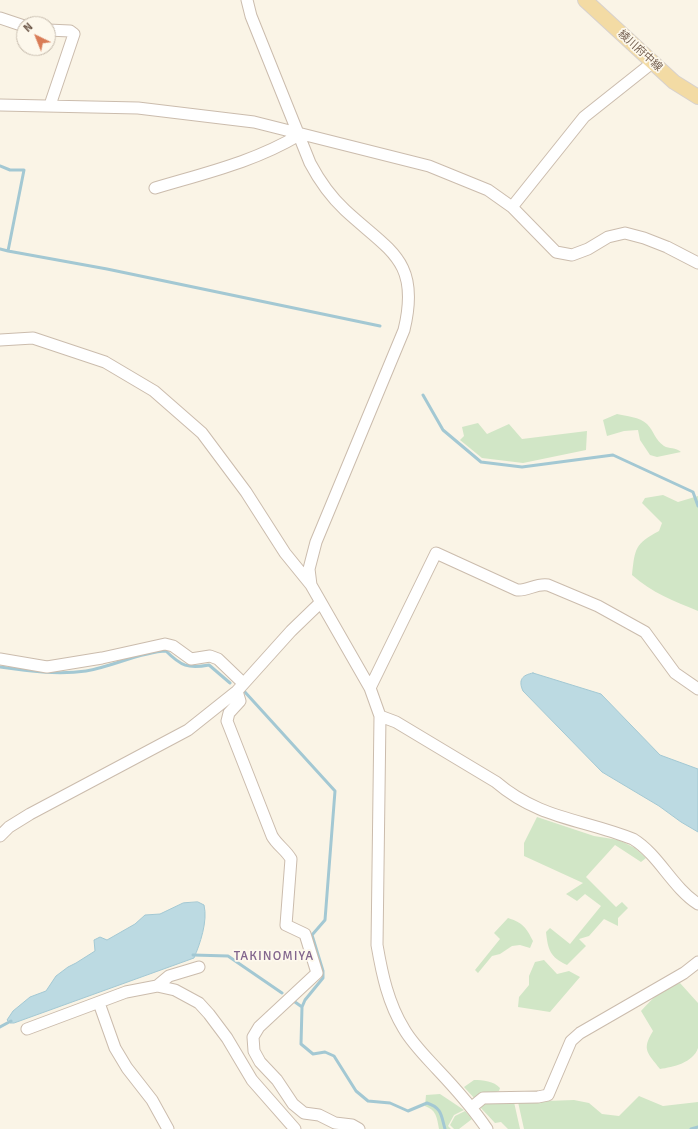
<!DOCTYPE html>
<html>
<head>
<meta charset="utf-8">
<style>
  body { margin:0 }
  #map { position:relative; width:698px; height:1129px; overflow:hidden; background:#faf4e6; font-family:Signika,sans-serif }
  canvas { display:block }
  .north { position:absolute; left:16px; top:16px; width:40px; height:40px; box-sizing:border-box; background:#fdf8ec; border:1px solid #c5baac; border-radius:50%; rotate:317deg; font-size:11px; font-weight:700; line-height:16px; text-align:center; color:#715c4d }
  .north::after { content:''; display:block; margin:auto; width:14px; height:18px; background:#d97c56; clip-path:polygon(50% 0,100% 100%,50% 72%,0 100%) }
</style>
</head>
<body>
<div id="map">
<canvas width="698" height="1129"></canvas>
<div class="north">N</div>
</div>
<script>
const ctx = document.querySelector('canvas').getContext('2d');
ctx.lineJoin = 'round';
function fill(path, color) {
  ctx.fillStyle = color;
  ctx.fill(path, 'evenodd');
}
function strokePath(path, color, width, dash) {
  ctx.strokeStyle = color;
  ctx.lineWidth = width;
  ctx.lineCap = dash ? 'butt' : 'round';
  ctx.setLineDash(dash || []);
  ctx.stroke(path);
}
function write(font, color, halo, rows, align = 'center') {
  ctx.font = font + ' Signika,"Noto Sans JP",sans-serif';
  ctx.lineWidth = 3.5;
  ctx.setLineDash([]);
  ctx.textBaseline = 'middle';
  ctx.strokeStyle = halo;
  ctx.fillStyle = color;
  for (const [text, x, y, turn = 0] of rows) {
    ctx.save();
    ctx.translate(x, y);
    ctx.rotate((+turn || 0) * Math.PI / 180);
    ctx.textAlign = isNaN(turn) ? turn : align;
    if (halo) ctx.strokeText(text, 0, 0);
    ctx.fillText(text, 0, 0);
    ctx.restore();
  }
}
fill(new Path2D(`
  M 617,414 C 626,416 640,417 647,424 C 654,431 655,440 664,446 C 669,449 676,447 681,452 L 657,457 L 650,455 L 640,440 L 638,430 L 624,431 L 607,436 L 603,420 Z
  M 478,423 L 487,434 L 509,424 L 522,439 L 587,431 L 586,450 L 523,463 L 482,458 L 460,440 L 464,436 L 462,427 Z
  M 663,495 L 678,502 L 698,496 L 698,611 C 674,601 652,593 632,575 C 635,548 635,544 659,531 L 662,523 L 642,503 L 645,498 Z
  M 537,817 L 594,836 L 619,840 L 635,848 L 646,858 L 641,862 L 615,845 L 586,877 L 616,907 L 622,902 L 628,908 L 618,918 L 618,926 L 604,919 L 589,936 L 579,939 L 586,946 L 567,965 C 550,957 548,950 546,932 L 550,928 L 570,944 L 601,906 L 585,894 L 577,901 L 566,894 L 583,883 L 524,856 L 524,843 Z
  M 508,918 C 523,923 526,927 533,941 L 530,948 L 520,945 L 512,946 L 500,954 L 492,956 L 478,973 L 475,970 L 500,939 L 494,933 Z
  M 544,960 L 557,974 L 569,971 L 580,977 L 550,1012 L 518,1007 L 519,997 L 529,985 L 529,976 L 535,962 Z
  M 680,983 L 698,1003 L 698,1048 C 693,1063 673,1067 660,1069 C 648,1053 641,1050 653,1031 L 641,1011 C 653,998 663,987 680,983 Z
  M 474,1080 C 483,1080 494,1081 500,1088 L 499,1091 L 475,1099 L 464,1087 Z
  M 440,1094 L 464,1110 L 454,1115 L 448,1126 L 451,1129 L 439,1129 C 437,1117 436,1110 425,1106 L 426,1095 Z
  M 639,1096 L 663,1106 L 698,1102 L 698,1129 L 524,1129 L 518,1102 L 574,1100 L 589,1103 L 602,1114 L 619,1116 Z
  M 486,1102 L 514,1102 L 520,1129 L 508,1129 L 501,1122 L 495,1123 L 479,1106 Z
  M 465,1111 L 472,1119 L 459,1129 L 454,1129 L 450,1125 L 455,1116 Z`), '#d1e6c6');
const water = new Path2D(`
  M 533,673 L 601,694 L 660,755 L 698,769 L 698,832 L 681,822 L 659,806 L 602,772 L 523,691 C 518,680 522,675 533,673 Z
  M 198,902 L 204,905 C 208,921 200,944 194,958 L 14,1023 L 10,1023 L 7,1020 L 13,1011 L 30,997 L 46,991 L 56,976 L 68,967 L 76,963 L 95,951 L 94,940 L 100,937 L 107,940 L 135,924 L 145,915 L 160,914 L 183,903 Z`);
fill(water, '#bcdae2');
strokePath(water, '#a3c8d3', 1);
strokePath(new Path2D(`
  M 0,166 L 10,170 L 24,170 L 8,251 L 107,269 L 380,326
  M 0,249 L 8,251
  M 423,395 L 443,430 L 481,462 L 522,467 L 613,455 L 693,492 L 698,506
  M 0,667 C 28,671 57,675 86,671 C 112,667 140,652 166,651 C 181,666 188,669 209,665 L 230,683
  M 244,691 L 335,791 L 325,920 L 312,935 L 323,971 L 323,978 L 305,1000 L 302,1007
  M 193,955 L 228,956 L 282,993
  M 295,1002 L 302,1007 L 301,1044 L 313,1054 L 325,1052 L 334,1056 L 356,1091 L 368,1101 L 390,1103 L 408,1111 L 427,1103 C 442,1108 441,1115 445,1129
  M 0,1027 L 11,1021
  M 691,1129 L 698,1127`), '#a3c8d3', 3);
const minor = new Path2D(`
  M 247,0 L 251,16 L 310,163 C 319,180 330,196 345,210 C 389,251 421,260 404,330 L 316,542 L 309,569 L 311,585
  M 0,18 L 24,26
  M 48,30 L 70,31 L 74,34 L 50,105
  M 0,105 L 138,108 L 254,122 L 429,166 L 488,190 L 512,207 L 556,252 L 572,255 L 588,249 L 608,237 L 625,233 L 644,238 L 667,247 L 698,263
  M 155,188 C 205,173 254,162 299,135
  M 512,207 L 584,117 L 652,63
  M 0,340 L 33,338 L 105,362 L 154,391 L 202,433 L 246,492 L 285,553 L 311,585 L 370,688 L 380,716 L 377,945 C 382,974 388,1003 404,1029 C 412,1043 425,1056 437,1069 C 455,1088 472,1107 487,1129
  M 0,659 L 47,667 L 102,658 L 165,644 L 173,646 L 191,659 L 210,656 L 218,659 L 243,683
  M 370,688 L 436,553 L 517,590 C 528,591 536,583 548,585 L 598,606 L 645,632 L 675,673 L 698,689
  M 237,691 L 240,701 L 229,713 L 227,721 L 272,836 C 277,845 286,850 291,859 L 286,925 L 305,934 L 317,973 L 259,1027 L 253,1037 L 254,1051 L 260,1062 L 277,1080 L 293,1104 L 304,1113 L 319,1115 L 335,1123 L 352,1125 L 359,1129
  M 380,716 L 396,722 L 496,782 C 539,819 583,819 633,839 C 659,855 672,887 698,904
  M 0,836 L 9,827 L 30,814 L 188,730 L 237,691 L 291,631 L 320,603
  M 157,986 L 169,976 L 199,967
  M 99,1003 L 115,1048 L 127,1068 L 152,1100 L 168,1129
  M 27,1029 L 126,992 L 157,986 L 175,990 L 199,1003 L 209,1014 L 227,1038 L 252,1080 L 295,1129
  M 472,1107 L 483,1098 L 538,1097 L 548,1095 L 571,1041 L 580,1033 L 684,973 L 698,962`);
const major = new Path2D(`
  M 585,0 L 674,82 L 698,97`);
strokePath(minor, '#cbbcad', 13);
strokePath(major, '#d7d1cd', 16);
strokePath(minor, '#fff', 11);
strokePath(major, '#f3dba4', 14);
write('11px', '#715c4d', '#fdf8ec', [
  ["綾川府中線",640,51,42]
]);
ctx.letterSpacing = '1px';
write('13px', '#82658d', '#fdf8ec', [
  ["TAKINOMIYA",274,957]
]);
ctx.letterSpacing = '0px';
</script>
</body>
</html>
